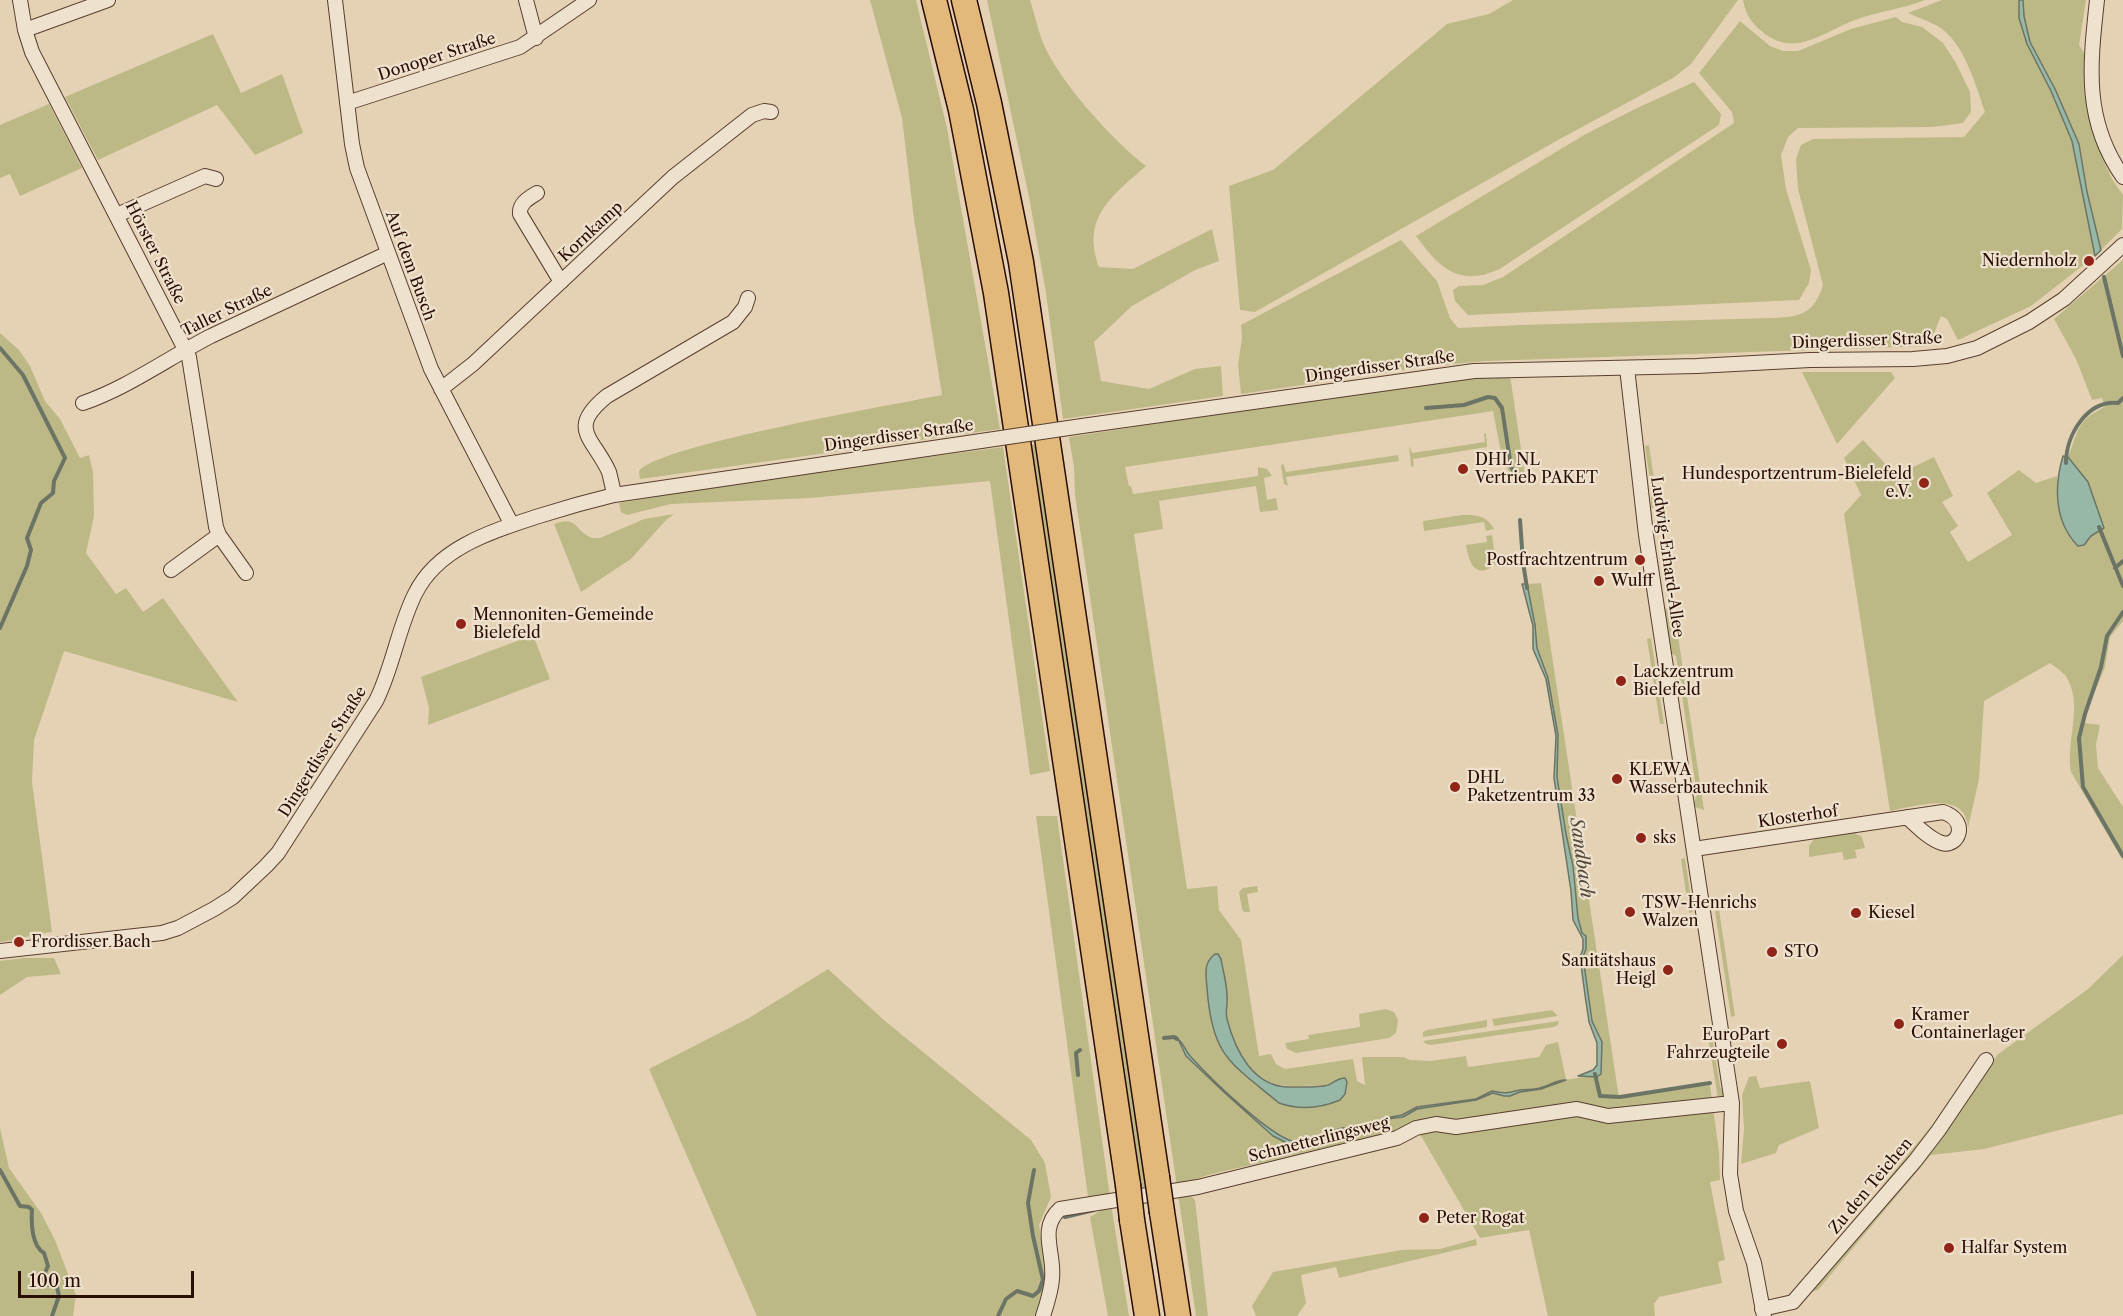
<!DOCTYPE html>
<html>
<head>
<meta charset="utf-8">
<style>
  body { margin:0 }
  #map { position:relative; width:2123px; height:1316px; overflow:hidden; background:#e5d2b4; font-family:"Libre Caslon Text",serif }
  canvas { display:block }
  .scale { position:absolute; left:18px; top:1271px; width:176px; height:27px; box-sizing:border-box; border:3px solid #2a0d03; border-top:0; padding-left:8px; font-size:18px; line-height:21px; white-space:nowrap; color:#2a0d03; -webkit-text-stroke:4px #eee2ce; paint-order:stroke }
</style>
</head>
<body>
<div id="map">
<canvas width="2123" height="1316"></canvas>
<div class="scale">100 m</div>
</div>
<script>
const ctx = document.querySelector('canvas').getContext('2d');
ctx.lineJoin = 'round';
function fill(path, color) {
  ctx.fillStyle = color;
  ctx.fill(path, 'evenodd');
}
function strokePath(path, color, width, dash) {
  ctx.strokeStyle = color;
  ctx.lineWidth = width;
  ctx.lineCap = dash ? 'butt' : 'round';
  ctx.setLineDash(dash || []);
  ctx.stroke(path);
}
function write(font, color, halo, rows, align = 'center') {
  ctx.font = font + ' "Libre Caslon Text",serif';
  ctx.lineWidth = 4.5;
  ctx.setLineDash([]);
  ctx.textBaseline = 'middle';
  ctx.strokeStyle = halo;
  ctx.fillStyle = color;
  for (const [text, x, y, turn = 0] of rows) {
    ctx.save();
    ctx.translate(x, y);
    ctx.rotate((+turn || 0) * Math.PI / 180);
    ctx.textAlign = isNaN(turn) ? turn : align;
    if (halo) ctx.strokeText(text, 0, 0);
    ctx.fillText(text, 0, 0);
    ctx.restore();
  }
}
fill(new Path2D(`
  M 870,0 L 916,0 L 947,128 L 1000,429 L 640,479 L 639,471 C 658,445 897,404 942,395 L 914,219 L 902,118 Z
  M 987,0 L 1030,0 C 1035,15 1038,31 1044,45 C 1060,82 1113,141 1146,166 C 1112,196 1081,217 1099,267 L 1133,269 L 1212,229 L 1219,261 L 1195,270 L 1132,306 L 1094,342 L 1101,381 L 1149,389 L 1195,369 L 1221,366 L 1223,396 L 1063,419 L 1046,293 L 1029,197 Z
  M 1513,0 L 1738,0 L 1691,64 L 1673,78 L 1558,140 L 1255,312 L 1240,310 L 1229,186 L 1273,170 L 1447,24 L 1489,14 Z
  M 1743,0 L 1925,0 C 1903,9 1880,11 1858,19 C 1825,30 1798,58 1765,34 C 1752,24 1746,16 1743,0 Z
  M 1942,0 L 2019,0 L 2019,18 L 2072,141 L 2095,256 L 2031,306 L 1958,340 L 1947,319 L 1941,316 L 1929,346 L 1487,361 L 1430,366 L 1241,394 L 1238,365 L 1242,338 L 1241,325 L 1401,240 L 1437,281 L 1450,318 L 1458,328 L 1521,325 L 1772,318 C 1800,317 1814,314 1823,285 L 1798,189 L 1796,159 L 1801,145 L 1813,139 L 1964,137 L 1985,112 C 1976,86 1965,46 1942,29 C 1932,22 1919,18 1908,13 Z
  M 2023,0 L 2086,0 L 2079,45 L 2084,53 L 2084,91 L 2091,126 L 2104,162 L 2112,179 L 2123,195 L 2122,229 L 2101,250 L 2087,192 L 2079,144 L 2055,89 L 2030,42 L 2024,16 Z
  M 1896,17 L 1902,22 L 1922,27 L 1943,43 L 1956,63 L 1970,92 L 1971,112 L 1963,123 L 1933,127 L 1798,128 L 1788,137 L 1781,155 L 1786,189 L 1811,270 L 1809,283 L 1799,300 L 1468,315 L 1455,301 L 1453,290 L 1459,286 L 1483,285 L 1503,277 L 1734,123 L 1732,112 L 1699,73 L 1740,21 L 1770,46 L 1783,51 L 1798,51 L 1851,29 Z
  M 213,34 L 241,93 L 282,74 L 303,133 L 255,155 L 217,105 L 98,160 L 65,97 Z
  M 1694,82 L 1721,114 L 1719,125 L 1498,270 C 1491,272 1483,276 1475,276 C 1447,278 1432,257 1416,236 L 1584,135 L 1635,109 Z
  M 49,104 L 82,168 L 20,196 L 10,174 L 0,178 L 0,125 Z
  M 2123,260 L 2123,621 L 2110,637 L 2105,667 L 2086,714 L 2085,723 L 2100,725 L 2096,745 L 2098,768 L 2123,807 L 2123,861 L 2071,772 C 2065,741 2085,704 2065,675 C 2061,671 2055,667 2050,663 L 1984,701 L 1979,779 L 1968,828 C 1966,789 1914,807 1890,811 L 1844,514 L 1861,495 L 1844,458 L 1863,440 L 1896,475 L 1934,457 L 1953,496 L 1942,502 L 1958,526 L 1950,532 L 1968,562 L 2012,535 L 1987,493 L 2019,470 L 2036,483 L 2057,476 L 2058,508 L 2084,545 L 2091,536 L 2104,528 L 2088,482 L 2068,457 C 2073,445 2076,429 2085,420 C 2090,414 2099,411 2105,406 L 2102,398 L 2092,400 L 2076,359 L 2054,319 Z
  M 0,333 L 19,350 L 30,366 L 45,401 L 60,419 L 80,458 L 89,455 L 93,472 L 94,516 L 86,553 L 116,594 L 126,588 L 143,612 L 163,598 L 238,702 L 64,651 L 34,740 L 32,782 L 52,932 C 34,934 18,940 0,942 Z
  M 1802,372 L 1891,372 L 1895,378 L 1837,444 Z
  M 1510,375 L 1525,476 L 1511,474 L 1503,463 L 1493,411 L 1125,467 L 1129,486 L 1131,486 L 1133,494 L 1258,476 L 1258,467 L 1267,469 L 1272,476 L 1264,478 L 1267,500 L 1276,498 L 1278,510 L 1260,512 L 1256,486 L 1165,500 L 1159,501 L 1163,529 L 1134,534 L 1187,889 L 1217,886 L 1219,910 L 1241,940 L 1259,1056 L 1271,1054 L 1276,1064 L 1285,1069 L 1353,1059 L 1357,1081 L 1365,1085 L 1362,1057 L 1403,1057 L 1410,1060 L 1431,1061 L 1466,1056 L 1468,1067 L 1539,1057 L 1546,1045 L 1558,1042 L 1566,1079 L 1540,1088 L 1520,1090 L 1510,1094 L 1503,1094 L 1492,1091 L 1476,1099 L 1417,1107 L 1402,1115 L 1386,1118 L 1373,1126 L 1342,1128 L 1297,1142 L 1290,1142 L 1274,1134 L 1226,1093 L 1189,1055 L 1181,1040 L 1174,1036 L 1164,1038 L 1174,1038 L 1179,1041 L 1186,1056 L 1226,1094 L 1273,1136 L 1289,1144 L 1297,1145 L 1343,1130 L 1373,1128 L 1387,1119 L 1403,1117 L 1417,1109 L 1476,1100 L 1493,1093 L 1503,1096 L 1510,1096 L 1520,1092 L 1541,1089 L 1559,1081 L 1584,1077 L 1597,1077 L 1601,1074 L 1602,1042 L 1592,1021 L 1583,957 L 1586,949 L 1578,918 L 1573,866 L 1566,835 L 1557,776 L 1558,735 L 1548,678 L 1537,648 L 1535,625 L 1527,584 L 1541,583 L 1619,1098 L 1710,1085 L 1719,1152 L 1720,1180 L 1710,1182 L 1725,1260 L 1718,1262 L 1722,1283 L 1659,1297 L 1654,1304 L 1655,1316 L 1548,1316 L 1529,1230 L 1480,1238 L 1420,1134 L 1427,1128 C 1372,1135 1319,1149 1265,1162 C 1236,1169 1204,1173 1177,1187 L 1075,495 L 1074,467 L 1069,437 L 1424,382 L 1464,377 ZM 1206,969 C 1210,975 1226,992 1227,998 C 1228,1004 1226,1011 1227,1017 C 1234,1056 1256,1089 1299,1086 C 1314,1085 1325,1088 1339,1079 L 1347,1082 L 1345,1094 L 1340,1100 C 1321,1108 1299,1110 1279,1103 L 1246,1076 L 1224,1054 Z
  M 1486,433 L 1487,447 L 1413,459 L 1414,467 L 1411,466 L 1409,445 L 1412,453 L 1485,442 L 1484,434 Z
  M 1038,444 L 1147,1188 L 1141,1189 L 1032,445 Z
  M 1649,445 L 1658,507 L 1651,508 L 1651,487 L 1645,446 Z
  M 1003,447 L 1050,771 L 1030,775 L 990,481 L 810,498 L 671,504 L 627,515 L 621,512 L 619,503 L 761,479 Z
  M 1398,455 L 1399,461 L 1286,477 L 1288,486 L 1284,484 L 1281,466 L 1283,463 L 1286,472 Z
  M 674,514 L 666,520 L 631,559 L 581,592 L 554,524 C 578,515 574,531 592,538 L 600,538 L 644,519 Z
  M 1462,515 C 1477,515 1486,515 1494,529 L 1486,531 L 1484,522 L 1424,531 L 1423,521 Z
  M 1492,535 L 1496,564 C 1475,581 1469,562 1466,545 L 1487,542 L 1486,536 Z
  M 1673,602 L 1704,810 L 1695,807 L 1694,802 L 1697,795 L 1676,656 L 1671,653 L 1665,610 L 1669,606 L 1669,603 Z
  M 533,635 L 550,679 L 428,725 L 429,708 L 421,677 Z
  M 1651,638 L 1664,724 L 1660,724 L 1647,639 Z
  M 1036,816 L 1057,816 L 1110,1197 L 1088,1197 Z
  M 1853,832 L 1862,837 L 1865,848 L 1855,850 L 1857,858 L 1844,860 L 1842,852 L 1809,857 L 1809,846 L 1815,838 Z
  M 1685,858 L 1693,912 L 1689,913 L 1681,859 Z
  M 1257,886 L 1258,892 L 1247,894 L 1250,912 L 1244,912 L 1242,909 L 1239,892 L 1243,888 Z
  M 1719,910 L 1735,1016 L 1731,1017 L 1715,911 Z
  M 2123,955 L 2123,1114 L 1984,1149 L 1931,1155 L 1818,1290 L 1810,1292 L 1809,1290 L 1984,1075 L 1997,1055 L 2088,989 Z
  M 24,958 L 54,958 L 61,974 L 27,977 L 0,995 L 0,961 Z
  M 828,969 L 885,1021 L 1031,1140 L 1045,1163 L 1051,1197 L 1039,1225 L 1047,1274 L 1042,1296 L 1035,1316 L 757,1316 L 649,1069 L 749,1018 Z
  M 1386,1009 L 1394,1012 L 1398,1020 L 1396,1033 L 1389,1038 L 1296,1053 L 1287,1049 L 1285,1043 L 1309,1039 L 1308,1035 L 1360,1027 L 1359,1014 Z
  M 1552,1010 L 1558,1016 L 1494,1026 L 1492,1019 Z
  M 1487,1020 L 1487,1027 L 1423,1037 L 1423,1032 L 1427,1030 Z
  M 1559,1021 L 1558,1025 L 1554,1027 L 1431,1045 L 1426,1044 L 1423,1041 Z
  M 1712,1036 L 1720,1086 L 1725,1098 L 1718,1099 L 1708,1037 Z
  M 1979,1057 L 1983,1057 L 1936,1127 L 1841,1236 L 1933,1124 Z
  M 1756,1076 L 1760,1088 L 1810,1081 L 1819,1128 L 1779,1145 L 1776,1153 L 1741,1164 L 1744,1129 L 1742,1095 L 1749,1077 Z
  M 0,1128 L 9,1168 L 41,1213 L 55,1240 L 76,1295 L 73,1316 L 0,1316 Z
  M 1178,1194 L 1190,1195 L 1195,1200 L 1208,1316 L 1196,1316 Z
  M 1111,1204 L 1129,1316 L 1108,1316 L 1090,1217 Z
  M 1476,1239 L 1477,1245 L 1339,1278 L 1336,1267 L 1301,1275 L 1306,1303 L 1297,1316 L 1256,1316 L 1252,1306 L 1273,1272 L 1402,1250 L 1440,1249 Z`), '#bdb987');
const water = new Path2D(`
  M 2019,0 L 2023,0 L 2024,16 L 2030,42 L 2055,89 L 2079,144 L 2087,192 L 2101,250 L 2095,256 L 2072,141 L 2051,91 L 2027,44 L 2019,18 Z
  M 2063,456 L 2068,457 L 2088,482 L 2104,528 L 2091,536 L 2084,545 L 2078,546 C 2054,522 2054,486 2063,456 Z
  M 1522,584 L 1527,584 L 1535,625 L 1537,648 L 1548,678 L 1558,735 L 1557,777 L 1566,834 L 1573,866 L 1578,918 L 1582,933 L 1586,936 L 1586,949 L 1583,957 L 1592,1021 L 1602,1042 L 1601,1074 L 1597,1077 L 1578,1076 L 1593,1070 L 1597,1065 L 1597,1043 L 1589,1022 L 1585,995 L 1580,957 L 1583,949 L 1583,939 L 1573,920 L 1571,891 L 1554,778 L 1556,736 L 1546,679 L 1533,649 L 1533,626 Z
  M 1215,954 L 1218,954 L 1221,959 C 1223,971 1227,984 1227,996 C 1228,1004 1225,1011 1227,1019 C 1235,1050 1253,1088 1291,1087 C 1303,1087 1317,1088 1328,1085 C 1334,1083 1337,1078 1345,1078 L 1347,1082 L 1345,1094 L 1340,1100 C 1321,1108 1299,1110 1279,1103 C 1230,1062 1212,1057 1207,988 C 1206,975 1203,963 1215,954 Z
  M 1174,1036 C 1184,1041 1184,1050 1191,1057 C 1209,1077 1274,1141 1297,1142 L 1342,1128 L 1373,1126 L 1386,1118 L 1402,1115 L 1417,1107 L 1476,1099 L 1492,1091 C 1504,1094 1508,1093 1520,1090 C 1526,1089 1533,1090 1540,1088 C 1549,1086 1558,1079 1566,1080 L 1541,1089 L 1520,1092 L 1510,1096 L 1504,1096 L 1493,1093 L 1476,1100 L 1417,1109 L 1403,1117 L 1387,1119 L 1373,1128 L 1343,1130 L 1297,1145 L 1289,1144 L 1273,1136 L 1226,1094 L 1186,1056 L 1179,1041 Z`);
fill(water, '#97b8a7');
strokePath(water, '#6b7465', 1.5);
strokePath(new Path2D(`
  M 2104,277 L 2123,356
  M 0,348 L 23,375 L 65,458 L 54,481 L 53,493 L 41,503 L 27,538 L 31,550 L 27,566 L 0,628
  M 1426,408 L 1464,405 L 1488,397 L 1495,398 L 1502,408 L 1511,467 L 1514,472
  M 2066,463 C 2066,435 2087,400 2118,403 L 2123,398
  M 1520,520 L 1523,562 L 1527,588
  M 2099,527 L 2123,586
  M 2115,568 L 2123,561
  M 2123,612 L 2107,636 L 2101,667 L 2085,714 L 2079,738 L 2083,787 L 2123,856
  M 1164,1038 L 1174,1037 L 1177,1039
  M 1595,1074 L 1600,1096 L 1620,1097 L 1710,1083
  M 1078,1075 L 1076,1053 L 1080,1050
  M 0,1170 L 20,1206 L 29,1207 L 32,1210 C 31,1224 32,1246 44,1253 L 48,1266 L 43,1277 L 46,1284 L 57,1287 L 59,1296 L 52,1316
  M 1065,1217 L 1094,1210
  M 998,1316 L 1006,1299 L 1017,1291 L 1033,1296 L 1039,1291 L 1043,1280 L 1033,1236 L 1028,1203 L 1034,1170`), '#6b7465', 4);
const minor = new Path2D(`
  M 20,0 L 25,30 L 32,52 L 189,357 L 216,527 L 219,535 L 246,573
  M 335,0 L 352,144 L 357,168 L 431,369 L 512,525
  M 526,0 L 536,38
  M 2097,0 C 2090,65 2083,120 2123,177
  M 25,30 L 108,0
  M 347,103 L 520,47 L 589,0
  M 537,193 C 529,198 519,203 520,214 L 561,282
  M 117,215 L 205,176 L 216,179
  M 1627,368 L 1646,535 L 1732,1103 L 1730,1174 L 1736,1211 L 1754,1263 L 1764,1316
  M 441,389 L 473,364 L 673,177 L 752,115 L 764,111 L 771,112
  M 83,403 C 129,387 168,358 211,336 L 388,253
  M 1082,426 L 1474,371 L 1697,366 L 1810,360 L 1913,359 L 1947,356 L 1977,348 L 2029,322 L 2064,299 L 2123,245
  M 614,495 C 613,488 611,480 609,472 C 594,438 566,429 607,396 L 733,322 L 745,307 L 748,298
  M 171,570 L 219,535
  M 1694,849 L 1943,812 C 1970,821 1958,848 1942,843 C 1929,839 1917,826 1907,817
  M 0,951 L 162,933 L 178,928 L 214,909 L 233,897 L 266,866 L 278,853 L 376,701 C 393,667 398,628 415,594 C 438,547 493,531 539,516 C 564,508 589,501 614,495 L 981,441
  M 1762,1309 L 1793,1302 L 1915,1161 L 1938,1131 L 1986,1060
  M 1043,1316 C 1047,1304 1051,1292 1052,1279 C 1055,1253 1038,1229 1060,1209 L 1198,1187 L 1397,1138 L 1416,1128 L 1436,1124 L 1456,1127 L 1577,1109 L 1608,1116 L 1732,1103`);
const motorway = new Path2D(`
  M 934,0 L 961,110 L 996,293 L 1128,1185
  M 964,0 L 989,103 L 1021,262 L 1157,1177
  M 1162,1212 L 1178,1316
  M 1132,1220 L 1147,1316`);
strokePath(minor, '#593e2f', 16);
strokePath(motorway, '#2a0d03', 27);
strokePath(minor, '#eee2ce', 14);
strokePath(motorway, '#e2b97a', 24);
const minorBridge = new Path2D(`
  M 981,441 L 1082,426`);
const motorwayBridge = new Path2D(`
  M 1157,1177 L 1162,1212
  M 1128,1185 L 1132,1220`);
strokePath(minorBridge, '#593e2f', 16, []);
strokePath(motorwayBridge, '#2a0d03', 27, []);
strokePath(minorBridge, '#eee2ce', 14);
strokePath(motorwayBridge, '#e2b97a', 24);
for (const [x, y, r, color] of [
  [2089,261,6,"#8f2418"],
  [1463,469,6,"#8f2418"],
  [1924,483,6,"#8f2418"],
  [1640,560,6,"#8f2418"],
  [1599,581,6,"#8f2418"],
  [461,624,6,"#8f2418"],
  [1621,681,6,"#8f2418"],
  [1617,779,6,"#8f2418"],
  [1455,787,6,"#8f2418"],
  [1641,838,6,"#8f2418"],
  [1630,912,6,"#8f2418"],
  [1856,913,6,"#8f2418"],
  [19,942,6,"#8f2418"],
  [1772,952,6,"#8f2418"],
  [1668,970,6,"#8f2418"],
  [1899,1024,6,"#8f2418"],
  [1782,1044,6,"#8f2418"],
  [1424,1218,6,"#8f2418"],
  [1949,1248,6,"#8f2418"]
]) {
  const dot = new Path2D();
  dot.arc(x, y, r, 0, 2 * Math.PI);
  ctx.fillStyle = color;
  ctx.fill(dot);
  strokePath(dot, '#eee2ce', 2);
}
write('16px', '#2a0d03', '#eee2ce', [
  ["Donoper Straße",437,57,-18],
  ["Kornkamp",591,232,-43],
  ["Hörster Straße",155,253,63],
  ["Auf dem Busch",410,266,70],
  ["Taller Straße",227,311,-26],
  ["Dingerdisser Straße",1867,341,-2],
  ["Dingerdisser Straße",1380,367,-8],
  ["Dingerdisser Straße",899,436,-8],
  ["Ludwig-Erhard-Allee",1667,557,82],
  ["Dingerdisser Straße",323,752,-58],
  ["Klosterhof",1798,817,-8],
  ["Schmetterlingsweg",1319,1140,-14],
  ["Zu den Teichen",1871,1186,-50]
]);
write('16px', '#2a0d03', '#eee2ce', [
  ["Niedernholz",2077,261,"right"],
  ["DHL NL",1475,460],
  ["Vertrieb PAKET",1475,478],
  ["Hundesportzentrum-Bielefeld",1912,474,"right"],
  ["e.V.",1912,492,"right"],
  ["Postfrachtzentrum",1628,560,"right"],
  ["Wulff",1611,581],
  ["Mennoniten-Gemeinde",473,615],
  ["Bielefeld",473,633],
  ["Lackzentrum",1633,672],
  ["Bielefeld",1633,690],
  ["KLEWA",1629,770],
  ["Wasserbautechnik",1629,788],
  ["DHL",1467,778],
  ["Paketzentrum 33",1467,796],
  ["sks",1653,838],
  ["TSW-Henrichs",1642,903],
  ["Walzen",1642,921],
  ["Kiesel",1868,913],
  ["Frordisser Bach",31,942],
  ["STO",1784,952],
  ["Sanitätshaus",1656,961,"right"],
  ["Heigl",1656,979,"right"],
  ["Kramer",1911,1015],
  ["Containerlager",1911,1033],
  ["EuroPart",1770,1035,"right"],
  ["Fahrzeugteile",1770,1053,"right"],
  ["Peter Rogat",1436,1218],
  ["Halfar System",1961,1248]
], 'left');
write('italic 18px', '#50493c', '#eee2ce', [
  ["Sandbach",1581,858,82]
]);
</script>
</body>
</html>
